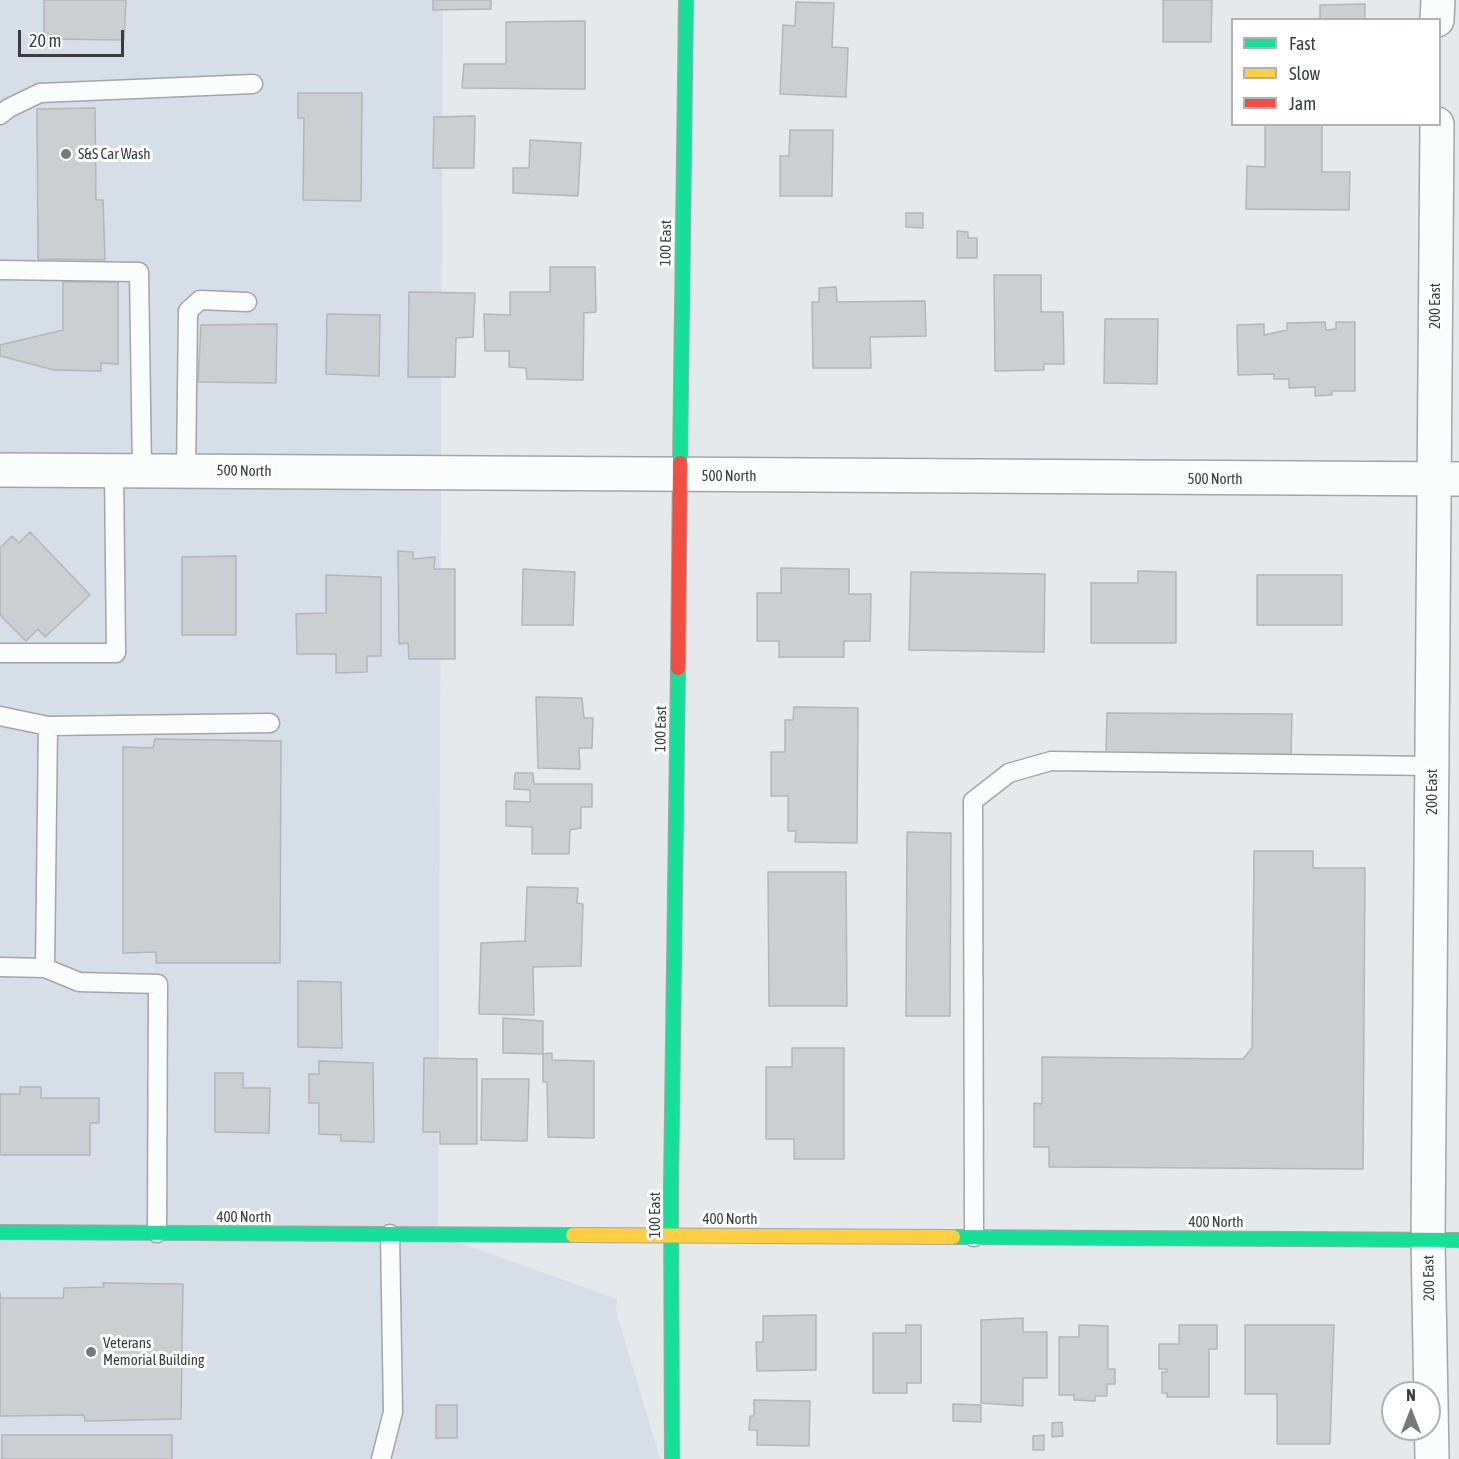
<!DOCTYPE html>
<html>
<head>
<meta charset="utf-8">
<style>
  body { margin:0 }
  #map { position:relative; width:1459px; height:1459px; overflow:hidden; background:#e6e9ec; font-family:"Asap Condensed",sans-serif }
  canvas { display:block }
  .legend { position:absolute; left:1231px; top:18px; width:210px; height:108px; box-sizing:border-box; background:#fff; border:2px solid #b0b1b3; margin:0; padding:8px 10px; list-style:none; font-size:18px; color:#3a3d40 }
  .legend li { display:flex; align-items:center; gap:12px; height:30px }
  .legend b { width:30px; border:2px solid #b0b1b3 }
  .north { position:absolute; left:1381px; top:1381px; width:60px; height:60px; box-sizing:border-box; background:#fff; border:2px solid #b0b1b3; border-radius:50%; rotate:0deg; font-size:16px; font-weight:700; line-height:24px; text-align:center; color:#3a3d40 }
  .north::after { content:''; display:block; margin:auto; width:21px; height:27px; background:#76797c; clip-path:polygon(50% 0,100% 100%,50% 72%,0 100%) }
  .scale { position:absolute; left:18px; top:30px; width:106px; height:27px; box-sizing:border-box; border:3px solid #3a3d40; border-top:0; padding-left:8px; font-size:18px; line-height:21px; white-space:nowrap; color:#3a3d40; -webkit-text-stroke:4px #fff; paint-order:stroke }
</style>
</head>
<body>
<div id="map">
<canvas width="1459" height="1459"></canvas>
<ul class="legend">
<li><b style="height:8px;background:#16e098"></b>Fast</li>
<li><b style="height:8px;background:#ffcf43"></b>Slow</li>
<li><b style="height:8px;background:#f24e42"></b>Jam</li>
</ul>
<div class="north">N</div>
<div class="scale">20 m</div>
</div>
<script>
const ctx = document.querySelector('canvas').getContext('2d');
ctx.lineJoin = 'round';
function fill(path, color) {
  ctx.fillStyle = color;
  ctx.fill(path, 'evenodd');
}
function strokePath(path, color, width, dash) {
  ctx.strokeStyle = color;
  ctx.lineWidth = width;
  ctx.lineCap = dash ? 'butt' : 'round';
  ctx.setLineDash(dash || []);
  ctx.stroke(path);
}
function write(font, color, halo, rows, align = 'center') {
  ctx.font = font + ' "Asap Condensed",sans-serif';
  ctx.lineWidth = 6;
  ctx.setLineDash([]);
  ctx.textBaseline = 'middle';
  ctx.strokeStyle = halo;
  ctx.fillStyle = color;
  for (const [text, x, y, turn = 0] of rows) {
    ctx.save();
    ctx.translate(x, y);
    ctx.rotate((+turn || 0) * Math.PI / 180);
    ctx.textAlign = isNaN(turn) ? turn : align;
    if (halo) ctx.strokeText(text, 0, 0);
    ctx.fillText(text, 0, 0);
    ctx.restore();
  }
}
fill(new Path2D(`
  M 0,0 L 443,0 L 438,1235 L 617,1299 L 616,1311 L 660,1459 L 0,1459 Z`), '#d6dee7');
const building = new Path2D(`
  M 44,0 L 126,0 L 124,40 L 44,39 Z
  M 433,0 L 491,0 L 491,9 L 433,10 Z
  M 1163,0 L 1212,0 L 1211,42 L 1163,42 Z
  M 796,2 L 834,3 L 832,47 L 848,48 L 846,97 L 780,94 L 783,25 L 795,26 Z
  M 1365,4 L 1365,20 L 1320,20 L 1320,5 Z
  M 585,21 L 585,89 L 462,88 L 464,64 L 506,64 L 506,22 Z
  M 298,93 L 362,93 L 361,201 L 303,200 L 304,118 L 298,118 Z
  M 95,108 L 96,200 L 103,200 L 105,260 L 38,259 L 37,109 Z
  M 475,116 L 474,168 L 433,168 L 434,117 Z
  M 1265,124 L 1322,124 L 1322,172 L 1350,172 L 1349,210 L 1246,209 L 1247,166 L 1265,167 Z
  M 790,130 L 833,130 L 832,196 L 780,196 L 780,156 L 789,156 Z
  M 530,140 L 581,143 L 578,196 L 513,193 L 513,168 L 529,168 Z
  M 906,213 L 923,213 L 923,228 L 906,227 Z
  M 957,231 L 968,232 L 968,238 L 977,238 L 977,258 L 957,258 Z
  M 550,267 L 595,267 L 596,312 L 584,313 L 583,380 L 527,379 L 526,368 L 509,367 L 509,351 L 485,351 L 484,314 L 510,315 L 510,292 L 550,292 Z
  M 994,275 L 1041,275 L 1041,312 L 1063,312 L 1064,364 L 1044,364 L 1044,370 L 995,371 Z
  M 63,282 L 118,282 L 118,364 L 101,363 L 101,371 L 54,370 L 0,356 L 0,345 L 63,330 Z
  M 836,287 L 837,302 L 925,301 L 926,336 L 870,337 L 871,368 L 813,368 L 812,302 L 819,302 L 819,288 Z
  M 409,292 L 475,293 L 473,337 L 456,338 L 455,377 L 408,377 Z
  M 327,314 L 380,315 L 379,376 L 326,374 Z
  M 1105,319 L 1158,319 L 1157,384 L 1104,383 Z
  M 1325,322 L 1326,330 L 1336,329 L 1336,322 L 1355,322 L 1355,391 L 1332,391 L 1332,395 L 1315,396 L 1315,387 L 1289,388 L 1289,379 L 1274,379 L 1274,374 L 1238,375 L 1237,325 L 1264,324 L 1264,335 L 1287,330 L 1287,323 Z
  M 277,324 L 276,383 L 198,382 L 201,325 Z
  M 30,532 L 90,595 L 45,637 L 38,629 L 26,641 L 0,615 L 0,548 L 12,536 L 19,543 Z
  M 398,551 L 413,552 L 413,559 L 435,557 L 434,569 L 455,569 L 455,659 L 409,659 L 408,643 L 399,644 Z
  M 236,556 L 236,635 L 182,635 L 182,557 Z
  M 781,568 L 849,569 L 849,594 L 871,594 L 870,641 L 844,641 L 844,657 L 779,657 L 779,641 L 757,641 L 757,593 L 781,593 Z
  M 523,569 L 575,572 L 573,625 L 522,625 Z
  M 1138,571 L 1176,572 L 1176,643 L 1091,643 L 1091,583 L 1138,583 Z
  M 911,572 L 1045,574 L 1044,652 L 909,650 Z
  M 326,575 L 381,577 L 381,656 L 367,656 L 367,672 L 336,673 L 336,654 L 297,654 L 296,614 L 326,613 Z
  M 1257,575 L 1342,575 L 1342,625 L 1257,625 Z
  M 536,697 L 582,698 L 584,718 L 593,718 L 592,748 L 579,748 L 580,769 L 538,768 Z
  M 794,707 L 858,708 L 857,843 L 795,842 L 796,831 L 788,831 L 788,796 L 771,796 L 771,752 L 785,752 L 785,720 L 793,720 Z
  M 1107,713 L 1292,714 L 1291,755 L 1106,753 Z
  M 155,739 L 281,741 L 280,963 L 156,963 L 156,952 L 123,953 L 123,747 L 153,748 Z
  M 515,773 L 533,773 L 534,784 L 592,784 L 592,807 L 581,807 L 581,828 L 570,830 L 569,854 L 532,854 L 532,827 L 506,826 L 506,801 L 530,802 L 530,790 L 514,789 Z
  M 907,832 L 951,833 L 950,1016 L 906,1016 Z
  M 1254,851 L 1313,851 L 1313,868 L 1365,868 L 1363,1169 L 1049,1167 L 1049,1147 L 1034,1147 L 1034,1103 L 1042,1104 L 1042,1057 L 1243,1059 L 1252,1048 Z
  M 768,872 L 846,872 L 847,1006 L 769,1006 Z
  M 527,887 L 578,888 L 577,903 L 583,904 L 581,966 L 533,967 L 534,1015 L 479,1014 L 481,943 L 525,941 Z
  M 298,981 L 341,982 L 342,1048 L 298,1047 Z
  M 503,1018 L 543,1021 L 543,1054 L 503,1053 Z
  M 792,1048 L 844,1048 L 844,1159 L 794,1159 L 794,1139 L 766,1139 L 766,1067 L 792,1067 Z
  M 552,1053 L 552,1060 L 594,1061 L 594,1138 L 548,1137 L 547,1082 L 543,1082 L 543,1054 Z
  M 424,1058 L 477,1059 L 477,1144 L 440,1144 L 440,1132 L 423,1132 Z
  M 319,1061 L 373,1063 L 374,1142 L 341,1141 L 341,1135 L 319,1134 L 319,1103 L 309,1103 L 309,1074 L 319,1074 Z
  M 215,1073 L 243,1073 L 243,1088 L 270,1088 L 269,1133 L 215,1132 Z
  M 482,1079 L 529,1079 L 527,1141 L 481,1140 Z
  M 20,1087 L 41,1087 L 41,1098 L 99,1098 L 99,1123 L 90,1123 L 90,1155 L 0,1155 L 0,1094 L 20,1094 Z
  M 103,1283 L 183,1284 L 181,1419 L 85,1421 L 84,1415 L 0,1416 L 0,1293 L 1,1298 L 63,1298 L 64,1288 L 104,1287 Z
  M 816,1315 L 816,1370 L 757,1371 L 756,1342 L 763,1342 L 763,1316 Z
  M 1023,1318 L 1023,1332 L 1047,1332 L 1047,1378 L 1023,1378 L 1023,1406 L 981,1403 L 981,1320 Z
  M 906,1325 L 921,1325 L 921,1383 L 907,1383 L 907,1393 L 873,1393 L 873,1333 L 906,1333 Z
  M 1079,1325 L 1108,1326 L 1108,1369 L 1115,1369 L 1115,1384 L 1107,1384 L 1107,1396 L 1095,1396 L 1095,1401 L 1074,1400 L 1074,1395 L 1059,1395 L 1059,1337 L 1079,1337 Z
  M 1179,1325 L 1217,1325 L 1217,1349 L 1209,1349 L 1209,1397 L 1167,1397 L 1167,1393 L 1162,1393 L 1162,1372 L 1167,1372 L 1167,1369 L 1159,1369 L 1159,1344 L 1179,1344 Z
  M 1245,1325 L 1334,1325 L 1330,1444 L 1277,1444 L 1277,1394 L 1245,1394 Z
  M 754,1400 L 810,1401 L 809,1446 L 757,1445 L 757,1430 L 749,1430 L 750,1416 L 754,1416 Z
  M 953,1404 L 981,1405 L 981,1422 L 953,1421 Z
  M 436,1405 L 457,1405 L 457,1438 L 436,1438 Z
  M 1062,1422 L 1063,1436 L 1052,1437 L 1052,1423 Z
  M 2,1435 L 172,1435 L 172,1459 L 2,1459 Z
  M 1044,1435 L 1044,1450 L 1033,1450 L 1033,1436 Z`);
fill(building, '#cccfd1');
strokePath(building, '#b4b6b9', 1.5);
const lane = new Path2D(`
  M 0,115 L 9,108 L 40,93 L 253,84
  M 0,270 L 139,272 L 142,470
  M 186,470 L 188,311 L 200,300 L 247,302
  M 0,653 L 116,653 L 114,470
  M 0,716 L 48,726 L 45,968 L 79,982 L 158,984 L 157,1233
  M 48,726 L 270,723
  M 0,967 L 45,968
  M 974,1237 L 973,801 L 1009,773 L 1051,761 L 1432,766
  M 381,1459 L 393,1412 L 390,1234`);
const street = new Path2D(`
  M 1437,20 L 1438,0
  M 0,470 L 1459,479
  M 1432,1459 L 1428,1239 L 1437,124`);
const fast = new Path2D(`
  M 680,463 L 686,0
  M 0,1232 L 573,1235
  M 953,1237 L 1459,1240
  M 672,1459 L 671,1187 L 678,668`);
const slow = new Path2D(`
  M 573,1235 L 953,1237`);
const jam = new Path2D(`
  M 678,668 L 680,463`);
strokePath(lane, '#a3a6a8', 21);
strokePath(street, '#a3a6a8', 36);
strokePath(fast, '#a3a6a8', 16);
strokePath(slow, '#a3a6a8', 16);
strokePath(jam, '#a3a6a8', 16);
strokePath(lane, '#fbfcfc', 18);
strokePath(street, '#fbfcfc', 33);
strokePath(fast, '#16e098', 14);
strokePath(slow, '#ffcf43', 14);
strokePath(jam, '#f24e42', 14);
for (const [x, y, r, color] of [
  [66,154,6,"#76797c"],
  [91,1352,6,"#76797c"]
]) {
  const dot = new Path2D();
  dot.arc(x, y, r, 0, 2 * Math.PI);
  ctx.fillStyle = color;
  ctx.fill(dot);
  strokePath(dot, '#fff', 2);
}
write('15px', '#3a3d40', '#fff', [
  ["S&S Car Wash",78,154],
  ["Veterans",103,1343],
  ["Memorial Building",103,1360]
], 'left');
write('15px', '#3a3d40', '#fff', [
  ["100 East",666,243,-89],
  ["200 East",1435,306,-90],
  ["500 North",244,471,1],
  ["500 North",729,476],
  ["500 North",1215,479],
  ["100 East",661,729,-89],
  ["200 East",1432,792,-90],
  ["100 East",655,1215,-90],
  ["400 North",244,1217],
  ["400 North",730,1219],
  ["400 North",1216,1222],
  ["200 East",1429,1278,-91]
]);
</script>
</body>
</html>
